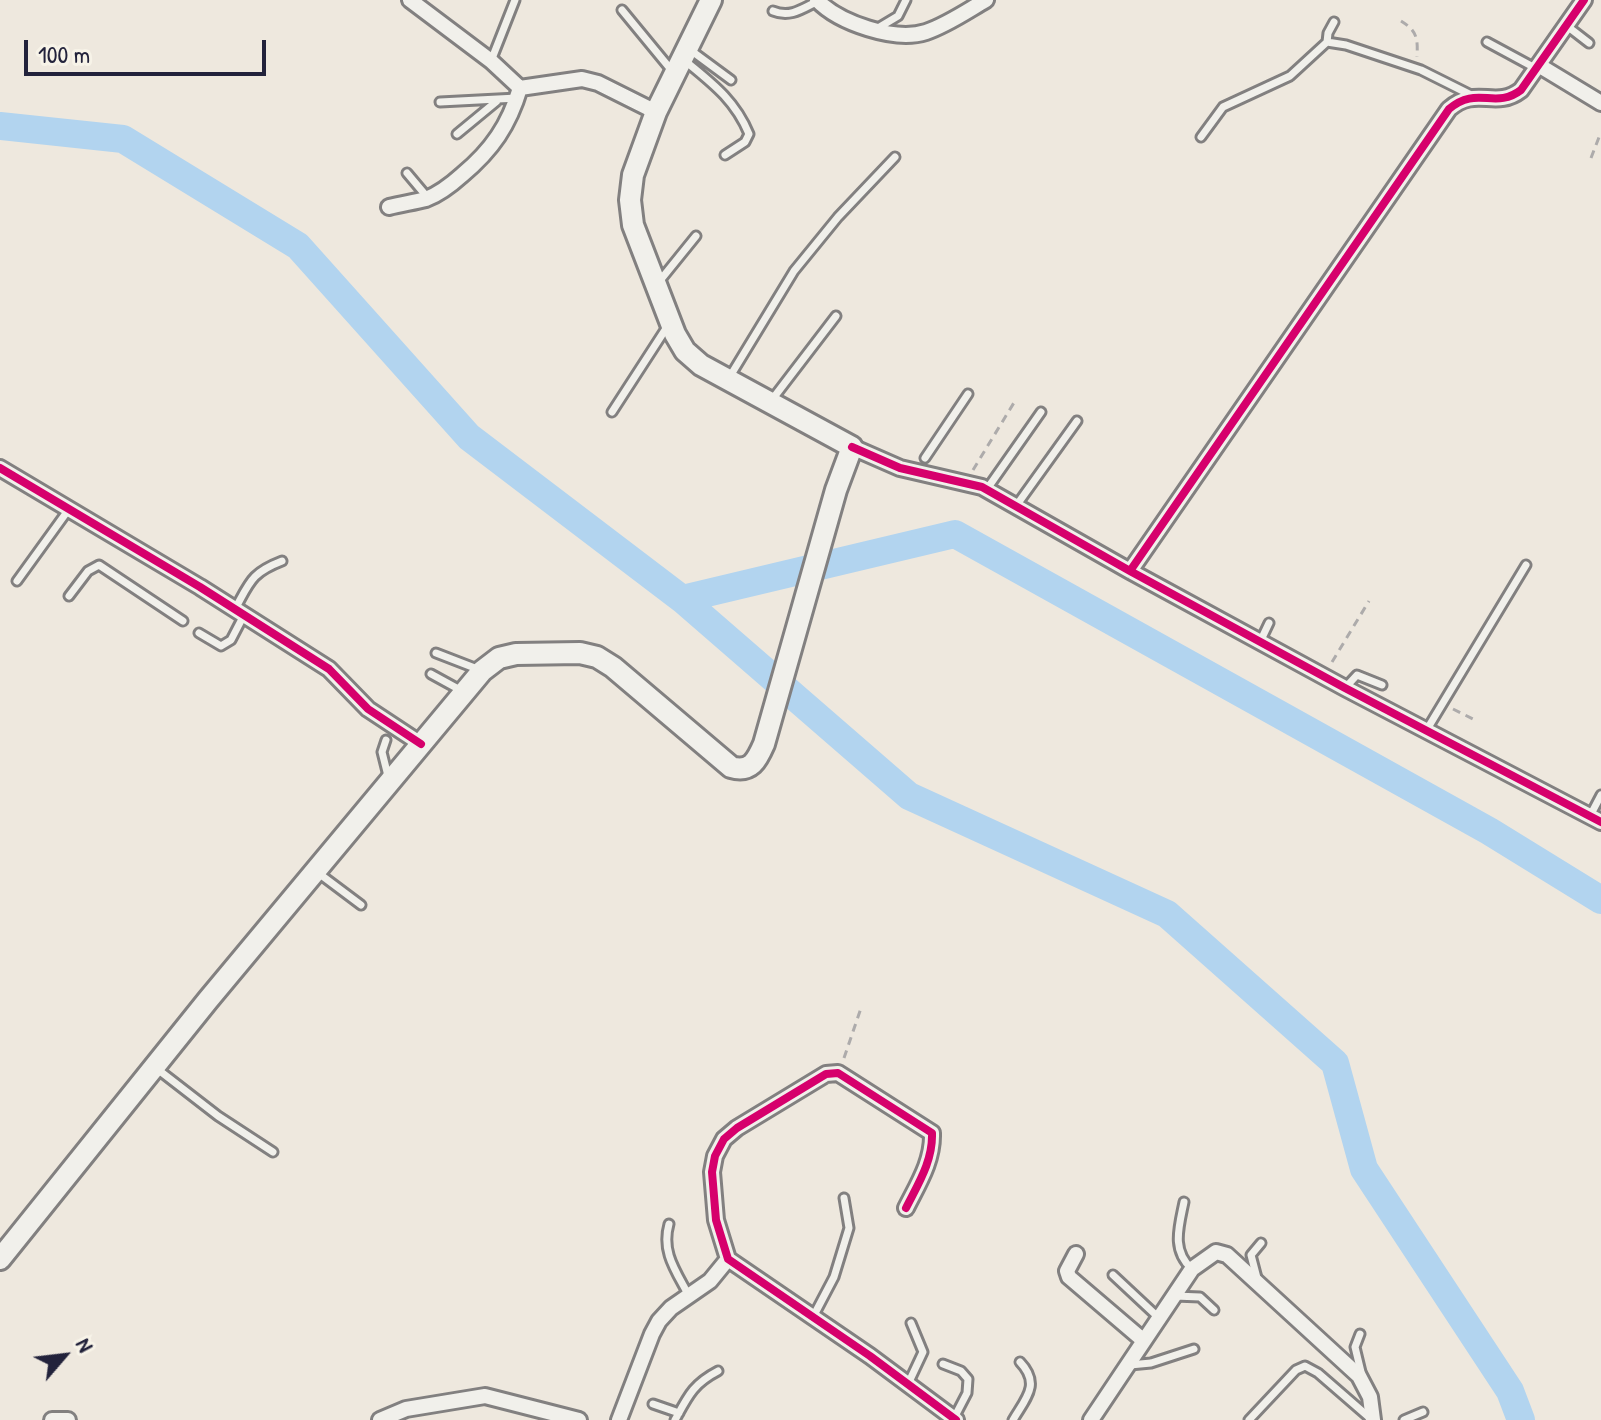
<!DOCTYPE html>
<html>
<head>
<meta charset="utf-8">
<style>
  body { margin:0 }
  #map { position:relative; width:1601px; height:1420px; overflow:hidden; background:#eee8de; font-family:"Patrick Hand",sans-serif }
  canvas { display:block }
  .north { position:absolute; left:24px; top:1316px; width:80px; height:80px; -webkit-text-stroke:6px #f7f3e8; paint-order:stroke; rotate:62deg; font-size:22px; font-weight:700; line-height:32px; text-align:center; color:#22223b }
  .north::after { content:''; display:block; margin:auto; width:28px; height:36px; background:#22223b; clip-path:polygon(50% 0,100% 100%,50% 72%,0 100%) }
  .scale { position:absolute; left:24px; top:40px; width:242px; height:36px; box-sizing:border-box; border:4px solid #22223b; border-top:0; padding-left:10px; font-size:24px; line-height:28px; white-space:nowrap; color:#22223b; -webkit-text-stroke:6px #f7f3e8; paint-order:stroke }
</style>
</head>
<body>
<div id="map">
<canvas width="1601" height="1420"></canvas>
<div class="north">N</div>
<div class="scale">100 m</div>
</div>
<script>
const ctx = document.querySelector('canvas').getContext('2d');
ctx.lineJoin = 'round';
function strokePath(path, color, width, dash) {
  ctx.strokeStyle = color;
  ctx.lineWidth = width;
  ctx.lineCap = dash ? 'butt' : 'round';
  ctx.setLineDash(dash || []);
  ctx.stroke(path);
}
strokePath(new Path2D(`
  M 0,126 L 123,139 L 298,246 L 469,437 L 682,599 L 955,534 L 1489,831 L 1601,900
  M 682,599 L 909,796 L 1167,914 L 1335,1063 L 1364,1169 L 1510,1391 L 1521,1420`), '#b2d4ef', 28);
const service = new Path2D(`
  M 622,10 L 673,72
  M 773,11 C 790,18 802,9 818,1
  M 1567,26 L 1589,43
  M 878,28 L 898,16 L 906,0
  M 1327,42 L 1328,33 L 1334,22
  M 1487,42 L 1537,69
  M 689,49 L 731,80
  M 684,60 C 712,83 735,100 749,134 L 745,142 L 725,155
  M 491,61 L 515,0
  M 440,102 L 517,98
  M 457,134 L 497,101
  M 1201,137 L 1223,107 L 1290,76 L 1327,42 L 1346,45 L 1421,70 L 1471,95
  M 407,173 L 428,198
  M 658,283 L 696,236
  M 729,378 L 794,271 L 838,217 L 895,157
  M 771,401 L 836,316
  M 612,412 L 667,327
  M 925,458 L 968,394
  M 987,489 L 1041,412
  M 1016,506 L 1077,421
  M 17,581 L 69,509
  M 69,596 L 88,571 L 99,565 L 183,621
  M 235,609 C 250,582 251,573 282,561
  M 199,633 L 221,646 L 231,640 L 244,615
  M 1260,642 L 1269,623
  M 436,653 L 480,670
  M 431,674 L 462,691
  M 1345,688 L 1357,675 L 1382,685
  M 1426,731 L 1526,565
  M 386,740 L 382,752 L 388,776
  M 1590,816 L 1601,795
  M 317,872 L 361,905
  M 156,1068 L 218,1116 L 273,1152
  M 1184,1202 C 1179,1227 1171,1250 1192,1269
  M 669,1224 C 661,1252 676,1271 689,1296
  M 1113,1275 L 1159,1318
  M 1257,1278 L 1251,1255 L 1261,1243
  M 1175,1296 L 1200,1297 L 1214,1310
  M 813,1317 L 834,1277 L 849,1228 L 844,1198
  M 1360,1334 L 1355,1347 L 1362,1376
  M 943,1364 L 961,1371 L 968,1379 L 967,1393 L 954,1418
  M 1130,1365 L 1151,1363 L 1194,1349
  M 908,1384 L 923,1352 L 911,1323
  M 653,1404 L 679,1413
  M 675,1420 C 688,1396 693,1384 718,1371
  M 1013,1420 C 1026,1398 1041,1384 1020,1362
  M 1249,1420 L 1296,1370 L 1305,1366 L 1318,1373 L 1371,1419
  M 1404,1420 L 1423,1412`);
const minor = new Path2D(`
  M 410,0 L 491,61 L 520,88
  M 817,0 C 839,23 895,42 926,32 C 947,25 967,11 986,0
  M 1540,66 L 1601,103
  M 520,88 L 582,79 L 598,83 L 656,112
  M 389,207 C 401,204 414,202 426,199 C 439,194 452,184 462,175 C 492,150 509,125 520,88
  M 852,447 L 900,468 L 982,487 L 1130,571 L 1345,688 L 1601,822
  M 0,468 L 200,587 L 329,669 L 368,709 L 421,744
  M 1130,571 L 1449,109 C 1477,85 1495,110 1521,90 L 1584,0
  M 906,1208 C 918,1184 933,1161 932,1133 L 838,1073 L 826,1074 L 737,1128 L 724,1139 L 715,1156 L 712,1172 L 716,1220 L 728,1259 L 870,1356 L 956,1420
  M 1076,1254 L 1067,1271 L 1069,1277 L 1144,1341
  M 52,1420 L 68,1420
  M 380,1420 L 406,1409 L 485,1396 L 579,1420
  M 619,1420 L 652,1334 L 659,1321 L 671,1308 L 710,1281 L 728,1259
  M 1091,1420 L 1192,1269 L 1216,1252 L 1227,1255 L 1359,1376 L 1370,1397 L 1373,1420`);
const secondary = new Path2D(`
  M 0,1259 L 208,1000 L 482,671 L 499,658 L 516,654 L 580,653 L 597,657 L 613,667 L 731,767 C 751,773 757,760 764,744 L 836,490 L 852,447 L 701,365 L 685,351 L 675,334 L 633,225 L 630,200 L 633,175 L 656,112 L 711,0`);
strokePath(service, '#828080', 13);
strokePath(minor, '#828080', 20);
strokePath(secondary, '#828080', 26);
strokePath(new Path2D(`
  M 1401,21 C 1417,31 1418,38 1417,57
  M 1591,158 L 1601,132
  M 973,470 L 1015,401
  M 1332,662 L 1369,601
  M 1453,709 L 1475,720
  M 844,1058 L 861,1008`), '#adabab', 3, [8, 6]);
strokePath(service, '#f1f0eb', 7);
strokePath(minor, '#f1f0eb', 14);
strokePath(secondary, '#f1f0eb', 20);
strokePath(new Path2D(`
  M 852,447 L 900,468 L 982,487 L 1130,571 L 1345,688 L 1601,822
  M 0,468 L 200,587 L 329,669 L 368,709 L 421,744
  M 1130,571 L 1449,109 C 1477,85 1495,110 1521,90 L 1584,0
  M 906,1208 C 918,1184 933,1161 932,1133 L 838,1073 L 826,1074 L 737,1128 L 724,1139 L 715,1156 L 712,1172 L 716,1220 L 728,1259 L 870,1356 L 956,1420`), '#d6006c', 8);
</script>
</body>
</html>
